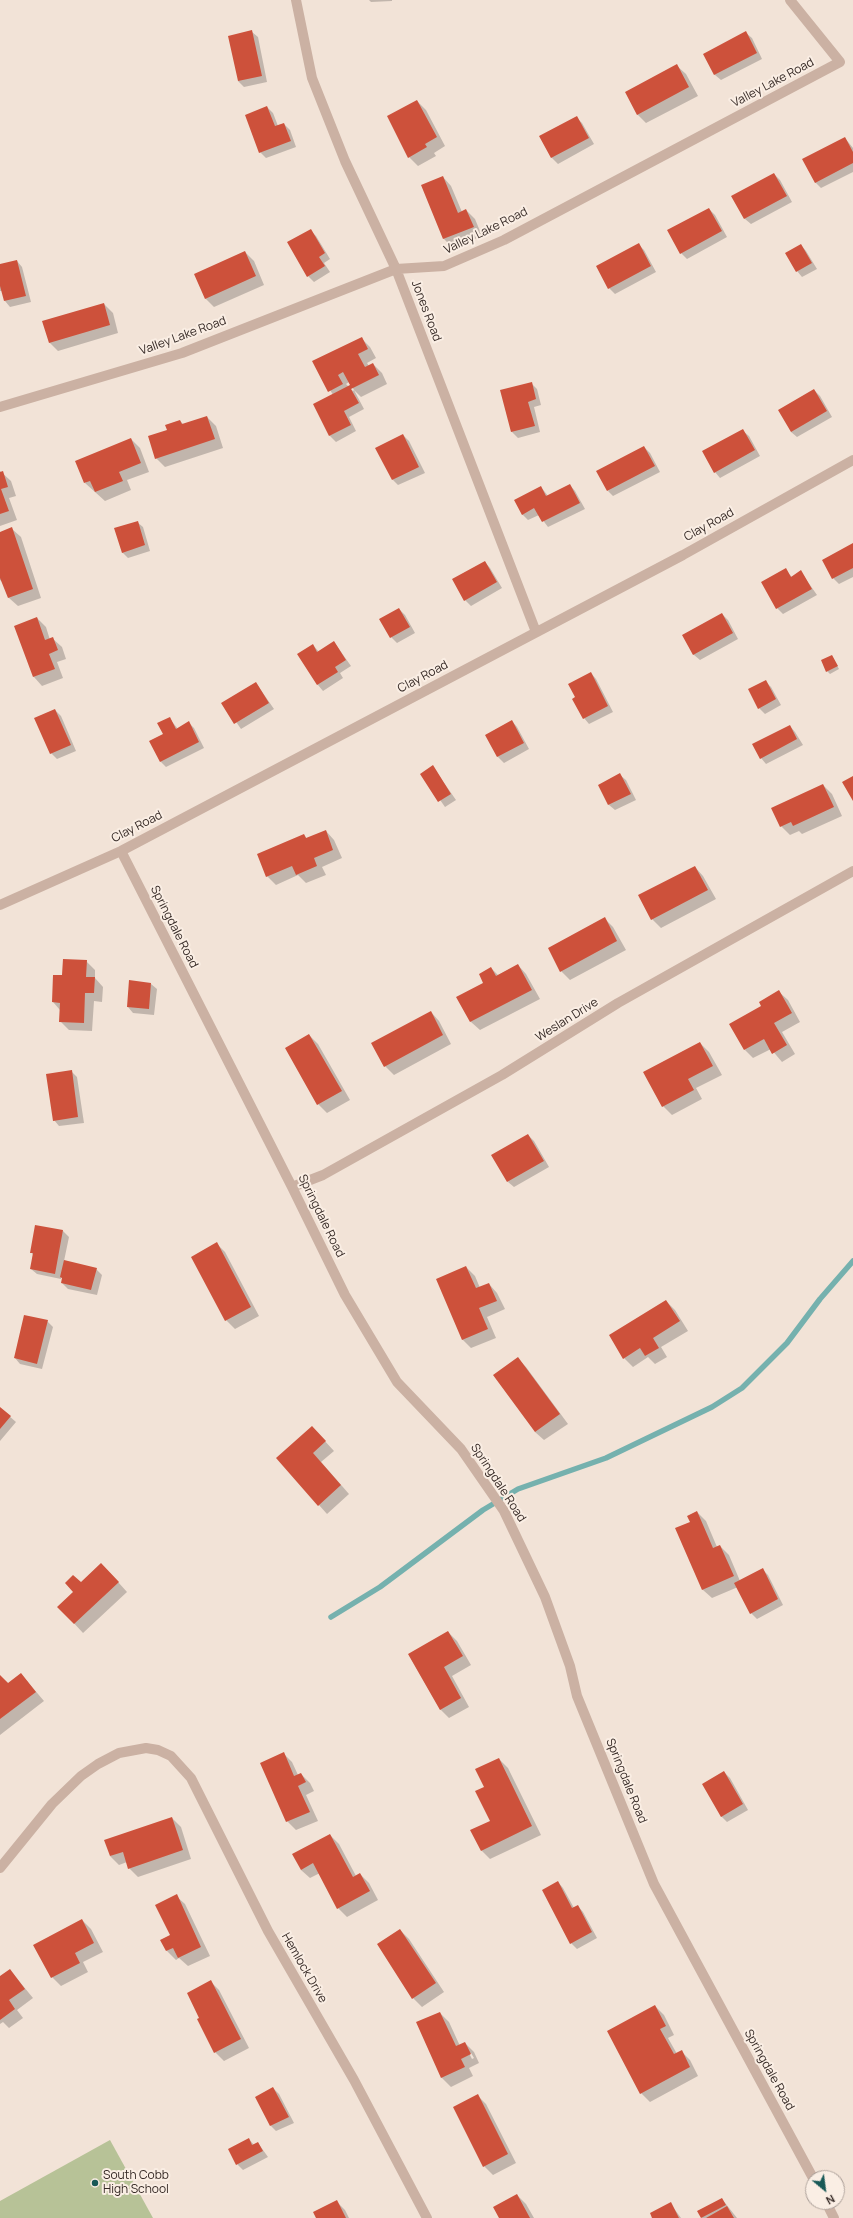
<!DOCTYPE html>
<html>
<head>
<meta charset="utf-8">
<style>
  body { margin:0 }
  #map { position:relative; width:853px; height:2218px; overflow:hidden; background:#f2e3d7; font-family:Manrope,sans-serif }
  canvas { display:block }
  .north { position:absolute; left:805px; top:2170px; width:40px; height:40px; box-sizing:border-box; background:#faeee4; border:1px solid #ab9f98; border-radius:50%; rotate:151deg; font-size:11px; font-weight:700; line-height:16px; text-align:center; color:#352925 }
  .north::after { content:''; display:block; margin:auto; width:14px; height:18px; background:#195957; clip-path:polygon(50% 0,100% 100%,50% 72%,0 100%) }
</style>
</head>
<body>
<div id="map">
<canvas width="853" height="2218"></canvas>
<div class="north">N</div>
</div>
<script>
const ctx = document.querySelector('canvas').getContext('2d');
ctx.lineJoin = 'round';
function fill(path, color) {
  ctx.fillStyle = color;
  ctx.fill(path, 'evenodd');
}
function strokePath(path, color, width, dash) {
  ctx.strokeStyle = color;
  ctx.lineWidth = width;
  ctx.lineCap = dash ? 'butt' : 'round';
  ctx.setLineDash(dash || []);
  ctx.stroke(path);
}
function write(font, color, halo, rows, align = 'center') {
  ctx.font = font + ' Manrope,sans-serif';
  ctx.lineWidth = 4;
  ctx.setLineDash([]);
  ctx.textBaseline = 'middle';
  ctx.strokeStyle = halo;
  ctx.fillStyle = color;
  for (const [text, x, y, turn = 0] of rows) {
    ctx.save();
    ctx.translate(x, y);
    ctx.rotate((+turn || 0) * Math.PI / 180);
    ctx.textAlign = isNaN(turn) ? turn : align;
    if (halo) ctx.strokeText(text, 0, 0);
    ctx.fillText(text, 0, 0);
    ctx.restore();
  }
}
fill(new Path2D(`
  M 110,2140 L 153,2218 L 0,2218 L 0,2201 Z`), '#b7c297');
fill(new Path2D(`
  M 369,0 L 392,0 L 392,1 L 371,2 Z
  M 252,32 L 258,37 L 267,82 L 244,87 L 238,81 Z
  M 746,33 L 752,38 L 762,59 L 721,80 L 715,75 L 704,54 Z
  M 677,66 L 686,74 L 698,96 L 646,123 L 637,114 Z
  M 417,101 L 426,110 L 445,146 L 434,153 L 436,156 L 418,166 L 409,157 Z
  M 267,107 L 273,113 L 278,126 L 284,124 L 290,130 L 296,147 L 266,158 L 260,152 Z
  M 576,117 L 582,123 L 594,144 L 558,164 L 552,158 L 540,137 Z
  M 845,138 L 853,148 L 853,172 L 821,188 L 815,182 Z
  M 774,174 L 780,180 L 792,202 L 751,224 L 745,219 L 733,197 Z
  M 443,177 L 451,186 L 462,212 L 466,210 L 475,219 L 482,236 L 453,248 L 444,239 L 423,185 Z
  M 709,209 L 715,215 L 727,237 L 687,259 L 681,253 Z
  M 310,230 L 316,236 L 330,259 L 324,263 L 330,272 L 314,282 L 308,276 Z
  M 638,244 L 644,250 L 656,272 L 615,294 L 609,288 Z
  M 801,245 L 806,251 L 817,269 L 802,277 L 797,271 Z
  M 245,252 L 254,261 L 264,285 L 214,307 L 205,298 Z
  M 17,261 L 22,267 L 31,302 L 10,307 L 5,301 L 2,291 L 0,291 L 0,265 Z
  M 104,304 L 113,313 L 118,333 L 58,351 L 49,342 Z
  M 361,338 L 370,347 L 376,358 L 367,363 L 369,366 L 373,364 L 382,373 L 387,384 L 361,397 L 354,390 L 364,409 L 349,417 L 356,431 L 336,442 L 330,436 L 314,405 L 333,395 L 314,362 ZM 349,382 L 354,390 L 353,391 L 346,384 Z
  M 531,383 L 537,389 L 541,405 L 534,407 L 540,432 L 518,438 L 512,432 Z
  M 814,390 L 820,396 L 832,417 L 797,437 L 791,432 Z
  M 207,417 L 216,426 L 223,448 L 165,467 L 156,458 L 168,431 L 180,421 L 184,425 Z
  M 743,431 L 749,436 L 760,456 L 720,478 L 715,472 Z
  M 403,435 L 409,441 L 425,473 L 398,485 L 393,480 Z
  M 131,439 L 140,448 L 149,472 L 127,480 L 131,490 L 105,501 L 85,483 Z
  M 644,447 L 650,453 L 660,472 L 613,496 L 608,491 Z
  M 0,471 L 11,481 L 16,496 L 9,498 L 17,520 L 0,526 Z
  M 570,485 L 575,491 L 585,509 L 548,527 L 539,515 L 528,520 L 522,514 L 541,487 L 548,496 Z
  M 137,522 L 143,527 L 150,551 L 128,558 L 122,552 Z
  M 12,529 L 21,537 L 41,598 L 18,606 L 9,598 L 5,584 L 0,580 L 0,533 Z
  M 853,544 L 853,577 L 839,584 L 833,578 L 823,560 Z
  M 485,562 L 490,568 L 502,588 L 471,606 L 465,600 Z
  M 785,570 L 792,577 L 801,572 L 817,595 L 783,614 L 777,608 L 763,583 Z
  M 399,609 L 405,615 L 415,633 L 397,643 L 391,637 Z
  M 722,614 L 728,620 L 738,639 L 700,660 L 694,655 L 683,635 Z
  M 37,618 L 46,627 L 50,640 L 53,639 L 62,647 L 66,659 L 57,662 L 63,678 L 42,686 L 34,677 Z
  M 334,642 L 351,666 L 340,673 L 343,678 L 323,691 L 318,685 L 299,654 L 313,645 L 319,652 Z
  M 832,656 L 839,669 L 830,674 L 827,671 Z
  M 591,673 L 596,679 L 613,712 L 589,724 L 584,718 L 576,698 Z
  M 765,681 L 771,687 L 781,705 L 765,714 L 759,708 Z
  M 256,683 L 274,709 L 241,729 L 223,703 Z
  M 55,710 L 61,716 L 76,751 L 57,759 L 51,753 Z
  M 169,718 L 178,729 L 189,723 L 194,728 L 204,748 L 166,767 L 161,762 L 164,735 Z
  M 512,721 L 517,727 L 529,749 L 504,763 L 498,757 L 486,735 Z
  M 790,726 L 795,732 L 803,745 L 766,764 L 761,758 Z
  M 433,767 L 456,800 L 445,807 L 422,774 Z
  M 620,775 L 626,780 L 636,800 L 615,810 L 609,805 L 599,785 Z
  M 823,785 L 832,794 L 842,816 L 802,834 L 799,831 L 790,835 L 781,826 Z
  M 326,831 L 334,840 L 342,858 L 322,867 L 326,875 L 306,883 L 298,875 L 276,885 L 267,876 L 304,835 L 307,839 Z
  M 695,867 L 703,876 L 716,899 L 661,928 L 652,919 Z
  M 605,919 L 613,927 L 626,950 L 570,980 L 561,971 Z
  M 86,961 L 95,970 L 95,978 L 103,987 L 102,1002 L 94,1001 L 92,1031 L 69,1030 L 60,1021 L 60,1010 L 53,1002 L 63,976 Z
  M 518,965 L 526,974 L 540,999 L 480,1030 L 471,1022 L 458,997 L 484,983 L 491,968 L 498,975 Z
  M 151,984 L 157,989 L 154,1015 L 133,1013 L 128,1007 Z
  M 779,992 L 788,1000 L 800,1022 L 782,1032 L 795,1054 L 782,1062 L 771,1049 L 753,1058 L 745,1050 L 762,1006 Z
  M 431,1012 L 439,1021 L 451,1044 L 394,1075 L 385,1066 Z
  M 309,1035 L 318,1044 L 350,1100 L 327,1113 L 318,1104 Z
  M 700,1043 L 709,1052 L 722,1075 L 696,1088 L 702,1099 L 672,1115 L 663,1106 Z
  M 71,1071 L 77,1077 L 84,1123 L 59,1126 L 54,1120 Z
  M 528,1135 L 534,1141 L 549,1167 L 514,1187 L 508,1182 Z
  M 36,1226 L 63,1231 L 69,1237 L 64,1261 L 96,1269 L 102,1275 L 97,1295 L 68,1289 L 62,1283 L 63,1279 L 61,1277 L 61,1279 L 37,1274 L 31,1269 L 33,1255 L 31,1252 Z
  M 217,1244 L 225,1252 L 259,1316 L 235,1329 L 226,1320 Z
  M 466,1267 L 475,1276 L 480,1288 L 489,1284 L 497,1293 L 505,1309 L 487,1317 L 496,1338 L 471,1348 L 462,1339 Z
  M 666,1301 L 675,1310 L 688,1331 L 661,1347 L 667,1357 L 655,1364 L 648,1357 L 633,1367 L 624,1358 Z
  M 47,1321 L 53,1327 L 42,1369 L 20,1364 L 15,1358 Z
  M 517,1358 L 526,1367 L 568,1424 L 544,1440 L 535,1432 Z
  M 0,1408 L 16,1422 L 0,1441 Z
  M 312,1427 L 334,1451 L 321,1462 L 349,1494 L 327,1514 L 277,1458 Z
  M 697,1512 L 706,1521 L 717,1547 L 720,1546 L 729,1555 L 740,1581 L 763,1570 L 768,1575 L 783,1605 L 757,1619 L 751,1613 L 738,1587 L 712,1598 L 703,1590 L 676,1529 L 691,1523 Z
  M 110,1573 L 127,1592 L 83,1633 L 59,1607 L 81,1584 Z
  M 448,1632 L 457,1641 L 471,1665 L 452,1676 L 469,1707 L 449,1718 L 440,1709 L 409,1655 Z
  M 21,1674 L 44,1701 L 0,1735 L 0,1676 L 9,1684 Z
  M 283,1753 L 292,1762 L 298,1775 L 301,1774 L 310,1783 L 314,1791 L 306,1795 L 318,1821 L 296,1830 L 287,1821 Z
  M 499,1759 L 508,1768 L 541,1835 L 490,1859 L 482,1851 L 491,1821 L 485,1787 Z
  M 724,1772 L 730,1778 L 748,1810 L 727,1822 L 721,1816 Z
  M 172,1818 L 181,1827 L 191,1859 L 138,1877 L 129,1868 L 127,1862 L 119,1865 L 110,1856 Z
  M 330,1835 L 339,1844 L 356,1876 L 360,1874 L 369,1883 L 378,1900 L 347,1917 L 338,1908 L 320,1873 L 310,1878 L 301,1870 Z
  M 558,1882 L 563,1888 L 574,1908 L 578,1906 L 583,1912 L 597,1938 L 577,1949 L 571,1943 Z
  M 176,1896 L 185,1904 L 210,1956 L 188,1966 L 179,1958 L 176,1960 L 167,1951 L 162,1940 L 171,1935 Z
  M 82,1920 L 91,1929 L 103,1952 L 83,1962 L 88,1972 L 61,1986 L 52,1977 Z
  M 400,1930 L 409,1939 L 444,1992 L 422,2007 L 413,1998 Z
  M 10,1970 L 33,1998 L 17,2010 L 23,2018 L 9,2028 L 3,2022 L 0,2024 L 0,1977 Z
  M 211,1982 L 219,1990 L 249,2048 L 224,2061 L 215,2052 L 201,2018 Z
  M 655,2006 L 664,2015 L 674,2035 L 668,2038 L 677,2054 L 681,2051 L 690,2060 L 698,2076 L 650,2102 L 641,2093 Z
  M 440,2013 L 449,2022 L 460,2046 L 465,2043 L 474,2052 L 479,2063 L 469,2068 L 473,2076 L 451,2087 L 442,2078 L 417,2023 ZM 469,2053 L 471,2053 L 474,2058 L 472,2059 Z
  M 273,2088 L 279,2094 L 294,2123 L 276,2131 L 271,2126 Z
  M 477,2095 L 486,2104 L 516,2163 L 493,2175 L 484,2166 Z
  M 249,2139 L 254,2145 L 258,2143 L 268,2157 L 243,2170 L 237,2164 Z
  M 517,2195 L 526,2204 L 534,2218 L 500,2218 Z
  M 722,2199 L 737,2218 L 702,2218 L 698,2211 Z
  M 336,2201 L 345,2210 L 349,2218 L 317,2218 Z
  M 670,2203 L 681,2218 L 654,2218 Z`), '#0003');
strokePath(new Path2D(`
  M 331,1617 L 380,1587 L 483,1510 L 518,1489 L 606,1458 L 712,1407 L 742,1388 L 787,1343 L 820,1299 L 853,1261`), '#75b1ae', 5.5);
fill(new Path2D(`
  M 252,30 L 262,76 L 238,81 L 228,36 Z
  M 746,31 L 757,53 L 714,75 L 703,54 Z
  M 677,64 L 689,87 L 637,115 L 625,92 Z
  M 417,100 L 437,137 L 425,144 L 427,147 L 408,158 L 387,116 Z
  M 267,106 L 275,126 L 284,123 L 291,141 L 259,153 L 245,115 Z
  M 577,116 L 589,138 L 551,158 L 539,136 Z
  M 845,137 L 853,152 L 853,163 L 815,183 L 802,159 Z
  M 774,173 L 787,196 L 744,219 L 731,196 Z
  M 443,176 L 458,213 L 466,209 L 474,227 L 443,239 L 421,185 Z
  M 709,208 L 722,231 L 680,254 L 667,230 Z
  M 311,229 L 325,253 L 319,257 L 325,266 L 307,277 L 287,242 Z
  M 639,243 L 651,266 L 608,289 L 596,266 Z
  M 801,244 L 812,263 L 796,272 L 785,253 Z
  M 245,251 L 256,276 L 205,299 L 194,274 Z
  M 17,260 L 26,296 L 4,301 L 0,286 L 0,264 Z
  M 104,303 L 110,325 L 49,343 L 42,321 Z
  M 362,337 L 368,349 L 358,354 L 365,367 L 373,363 L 379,375 L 351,389 L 359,403 L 344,411 L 351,425 L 329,436 L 313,404 L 350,385 L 343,372 L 338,375 L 343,384 L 328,392 L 312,361 Z
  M 532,382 L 536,399 L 528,402 L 535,426 L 511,432 L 500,390 Z
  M 814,389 L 827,411 L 791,432 L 778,410 Z
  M 207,416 L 215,439 L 155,459 L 148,436 L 167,430 L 165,425 L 180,420 L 182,424 Z
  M 743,429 L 755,450 L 714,473 L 702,451 Z
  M 403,434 L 419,467 L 392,480 L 375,448 Z
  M 131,438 L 141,463 L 119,472 L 123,481 L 95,492 L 90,481 L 84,483 L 75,461 Z
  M 644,446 L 655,466 L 607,491 L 596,471 Z
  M 3,471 L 8,487 L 1,489 L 9,511 L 0,514 L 0,472 Z
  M 570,484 L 580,503 L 542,522 L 534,508 L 522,515 L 514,500 L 541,486 L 546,496 Z
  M 138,521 L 145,545 L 122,553 L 114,528 Z
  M 12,527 L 33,589 L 8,598 L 0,578 L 0,532 Z
  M 853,543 L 853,568 L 832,579 L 822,560 Z
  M 485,561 L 497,582 L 464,601 L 452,579 Z
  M 786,568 L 791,577 L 801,570 L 812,589 L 776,609 L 761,582 Z
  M 399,608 L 410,627 L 390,638 L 379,619 Z
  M 722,613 L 733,633 L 693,655 L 682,635 Z
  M 37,617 L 45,640 L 53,637 L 58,650 L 49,654 L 55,669 L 33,677 L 14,626 Z
  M 334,641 L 346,660 L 335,667 L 338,672 L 317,685 L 297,654 L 313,644 L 317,652 Z
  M 832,655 L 838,666 L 826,672 L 821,660 Z
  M 591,672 L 608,706 L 583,719 L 572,699 L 575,697 L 568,684 Z
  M 766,680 L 776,699 L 758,709 L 748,689 Z
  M 256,682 L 269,703 L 234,724 L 221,703 Z
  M 55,709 L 71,745 L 50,754 L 34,718 Z
  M 170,717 L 176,729 L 189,721 L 199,742 L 160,762 L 149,741 L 163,734 L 157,723 Z
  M 512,720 L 524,743 L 497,757 L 485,735 Z
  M 790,725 L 797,739 L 760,759 L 752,744 Z
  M 433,765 L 451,794 L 438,802 L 420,774 Z
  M 620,773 L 631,794 L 608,805 L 598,785 Z
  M 853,776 L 853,801 L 842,782 Z
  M 823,784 L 834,807 L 793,826 L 791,822 L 780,827 L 771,808 Z
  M 326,830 L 333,850 L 314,858 L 317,866 L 296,875 L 292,866 L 266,877 L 257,854 L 304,834 L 306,838 Z
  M 695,866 L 708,890 L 651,920 L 638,895 Z
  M 605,917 L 617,941 L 560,972 L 548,948 Z
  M 63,959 L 87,960 L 86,977 L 95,977 L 94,993 L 85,993 L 84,1023 L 59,1022 L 60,1003 L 52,1002 L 53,975 L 62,975 Z
  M 518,964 L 532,990 L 470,1022 L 456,997 L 483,983 L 479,974 L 491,967 L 496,976 Z
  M 129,980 L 151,983 L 149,1009 L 127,1007 Z
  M 779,990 L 792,1013 L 774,1023 L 787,1045 L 772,1054 L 764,1039 L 744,1050 L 729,1024 L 761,1006 L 759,1002 Z
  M 431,1011 L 443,1035 L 384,1067 L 371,1043 Z
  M 309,1034 L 342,1091 L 317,1105 L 285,1048 Z
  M 700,1042 L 713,1066 L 688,1079 L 694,1090 L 662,1107 L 643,1072 Z
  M 72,1070 L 78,1117 L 53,1121 L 46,1074 Z
  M 528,1134 L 544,1161 L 507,1182 L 491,1155 Z
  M 35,1225 L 63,1230 L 55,1274 L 30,1269 L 33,1253 L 30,1253 Z
  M 217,1242 L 251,1307 L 225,1321 L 191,1257 Z
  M 64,1260 L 97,1268 L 91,1290 L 61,1283 L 62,1278 L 60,1277 Z
  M 466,1266 L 476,1288 L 489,1283 L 497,1301 L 479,1308 L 488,1329 L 462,1340 L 436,1279 Z
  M 666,1300 L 680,1321 L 653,1338 L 659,1348 L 645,1356 L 640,1348 L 623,1359 L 609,1335 Z
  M 24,1315 L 48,1320 L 37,1364 L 14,1358 Z
  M 518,1357 L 560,1414 L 535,1432 L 493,1375 Z
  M 0,1407 L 11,1416 L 0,1429 Z
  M 312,1426 L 326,1441 L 313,1453 L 341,1485 L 318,1506 L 276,1458 Z
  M 697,1511 L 713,1548 L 720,1545 L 734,1576 L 702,1590 L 675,1528 L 690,1522 L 687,1516 Z
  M 101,1563 L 119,1582 L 74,1624 L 57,1607 L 73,1592 L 65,1583 L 73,1575 L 81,1582 Z
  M 763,1568 L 778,1599 L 750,1614 L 734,1583 Z
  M 448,1631 L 463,1656 L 444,1667 L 461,1698 L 440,1710 L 408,1654 Z
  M 21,1673 L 36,1692 L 0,1719 L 0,1675 L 8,1683 Z
  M 284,1752 L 294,1776 L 301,1773 L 306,1782 L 298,1786 L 310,1812 L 286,1822 L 260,1763 Z
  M 499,1758 L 532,1826 L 481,1851 L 470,1830 L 490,1821 L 475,1791 L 484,1787 L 475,1769 Z
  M 724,1771 L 743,1804 L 721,1817 L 702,1784 Z
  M 172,1817 L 183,1850 L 128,1869 L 123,1852 L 110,1856 L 104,1840 Z
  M 330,1834 L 353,1877 L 360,1873 L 370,1891 L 337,1909 L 313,1863 L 301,1870 L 292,1854 Z
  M 558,1881 L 572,1908 L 578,1905 L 592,1932 L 570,1944 L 542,1890 Z
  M 177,1894 L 201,1947 L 178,1958 L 173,1948 L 166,1951 L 160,1940 L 170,1935 L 155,1905 Z
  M 82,1919 L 94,1943 L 75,1953 L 80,1963 L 51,1978 L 33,1945 Z
  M 400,1929 L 436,1983 L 412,1999 L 377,1944 Z
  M 10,1969 L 25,1989 L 9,2000 L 15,2009 L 0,2020 L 0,1976 Z
  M 211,1980 L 241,2039 L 214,2053 L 197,2019 L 199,2018 L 187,1993 Z
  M 655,2005 L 666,2026 L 660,2029 L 674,2054 L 682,2050 L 690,2067 L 640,2094 L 607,2031 Z
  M 440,2012 L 456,2046 L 465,2042 L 471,2054 L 461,2059 L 465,2067 L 441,2078 L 416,2022 Z
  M 273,2087 L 289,2117 L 270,2126 L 255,2097 Z
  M 478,2094 L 508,2154 L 483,2167 L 453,2107 Z
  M 249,2138 L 252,2145 L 258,2142 L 263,2151 L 236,2165 L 228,2149 Z
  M 517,2194 L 530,2218 L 499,2218 L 493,2207 Z
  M 722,2198 L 726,2205 L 701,2218 L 697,2211 Z
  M 337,2200 L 346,2218 L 316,2218 L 313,2212 Z
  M 671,2202 L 679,2218 L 652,2218 L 650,2213 Z
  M 727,2206 L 734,2218 L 706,2218 Z`), '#cd513b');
strokePath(new Path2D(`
  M 296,0 L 312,78 L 345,161 L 396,269 L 536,632
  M 0,407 L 182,353 L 396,269 L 444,266 L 504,240 L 840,62 L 790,0
  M 121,851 L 292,1187 L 345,1295 L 397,1382 L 461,1449 L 504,1511 L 545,1597 L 570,1666 L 577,1696 L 654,1884 L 813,2178
  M 0,905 L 121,851 L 683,555 L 853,460
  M 292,1187 L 323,1175 L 502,1075 L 618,1003 L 853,871
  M 0,1868 L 52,1804 L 81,1776 L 98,1764 L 119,1753 L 146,1748 L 158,1750 L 171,1756 L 191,1778 L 268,1931 L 354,2080 L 427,2218
  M 826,2202 L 834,2218`), '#cbb1a3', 10);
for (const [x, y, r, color] of [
  [95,2183,4,"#195957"]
]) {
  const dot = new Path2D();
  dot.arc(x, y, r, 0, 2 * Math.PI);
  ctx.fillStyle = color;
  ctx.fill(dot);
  strokePath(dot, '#faeee4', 1.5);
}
write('12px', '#352925', '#faeee4', [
  ["Valley Lake Road",773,83,-28],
  ["Valley Lake Road",486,231,-26],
  ["Jones Road",426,311,69],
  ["Valley Lake Road",183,336,-20],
  ["Clay Road",709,525,-29],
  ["Clay Road",423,677,-28],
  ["Clay Road",137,827,-27],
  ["Springdale Road",174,927,63],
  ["Weslan Drive",567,1020,-32],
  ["Springdale Road",321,1216,64],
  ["Springdale Road",498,1483,57],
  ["Springdale Road",626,1781,68],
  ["Hemlock Drive",304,1968,60],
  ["Springdale Road",769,2070,61]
]);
write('12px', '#352925', '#faeee4', [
  ["South Cobb",103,2176],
  ["High School",103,2190]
], 'left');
</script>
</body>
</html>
